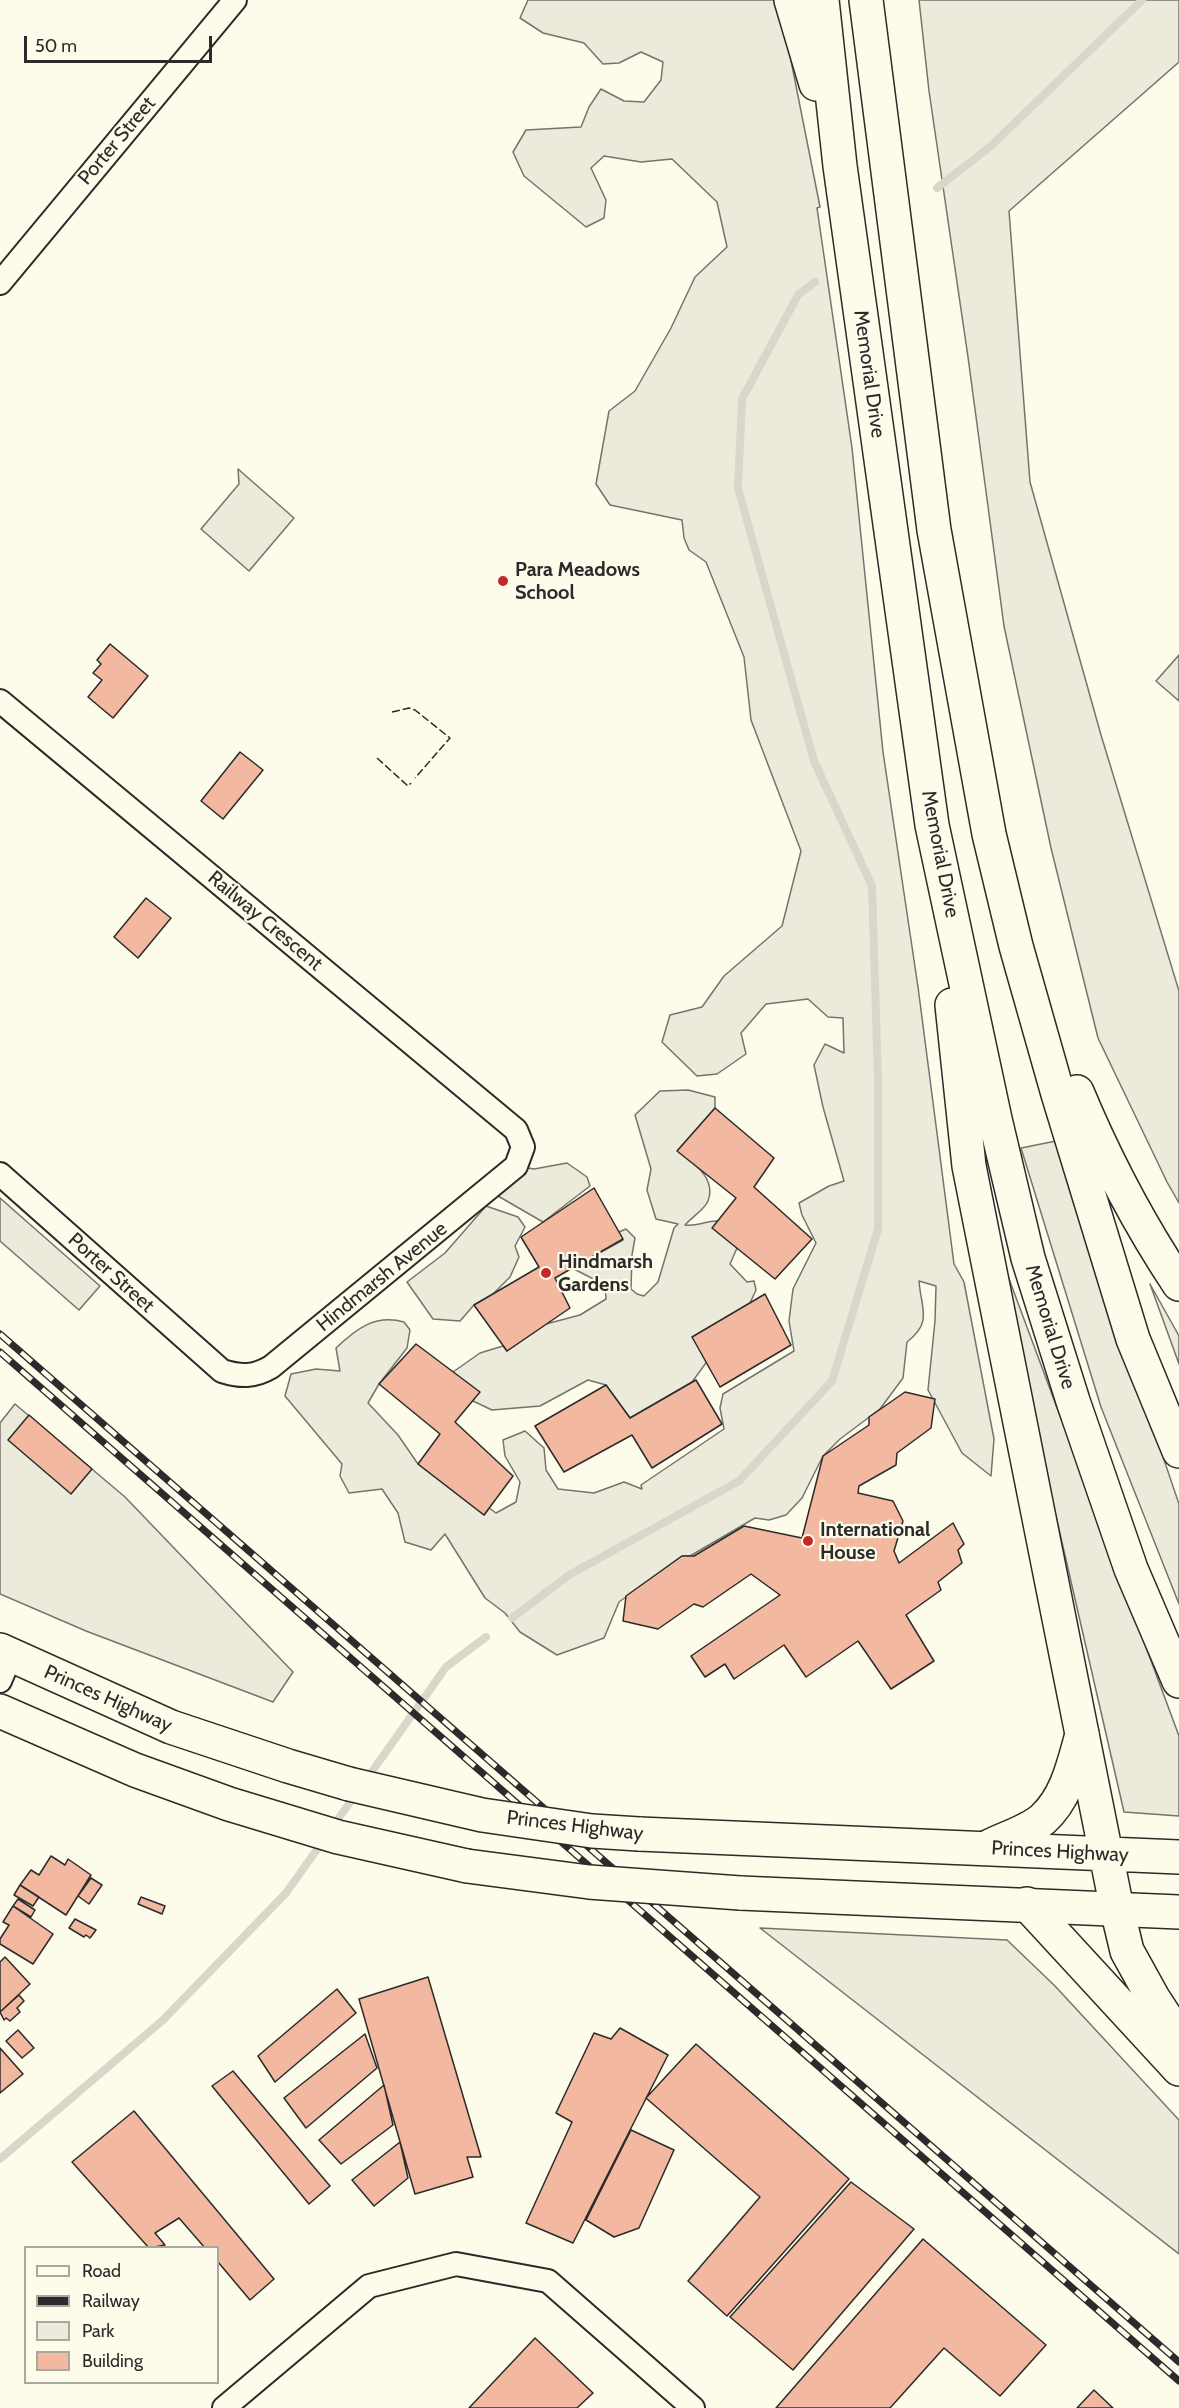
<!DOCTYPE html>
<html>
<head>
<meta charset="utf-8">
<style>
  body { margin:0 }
  #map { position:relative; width:1179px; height:2408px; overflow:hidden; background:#fdfbea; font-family:Cabin,sans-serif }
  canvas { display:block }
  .legend { position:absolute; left:24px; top:2246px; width:195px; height:138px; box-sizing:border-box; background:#fdfbea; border:2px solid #a9a89e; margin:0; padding:8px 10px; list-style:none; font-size:18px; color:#2b2b2b }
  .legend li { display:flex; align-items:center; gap:12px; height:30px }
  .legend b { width:30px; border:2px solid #a9a89e }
  .scale { position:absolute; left:24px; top:36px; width:188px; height:27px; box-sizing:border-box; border:3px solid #2b2b2b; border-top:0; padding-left:8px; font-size:18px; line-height:21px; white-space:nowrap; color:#2b2b2b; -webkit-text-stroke:4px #fdfbea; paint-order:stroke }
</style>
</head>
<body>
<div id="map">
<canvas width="1179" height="2408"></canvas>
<ul class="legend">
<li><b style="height:8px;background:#fdfbea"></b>Road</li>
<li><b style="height:8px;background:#2b2b2b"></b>Railway</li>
<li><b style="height:16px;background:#ecebdb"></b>Park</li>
<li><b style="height:16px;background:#f2b8a0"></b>Building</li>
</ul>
<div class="scale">50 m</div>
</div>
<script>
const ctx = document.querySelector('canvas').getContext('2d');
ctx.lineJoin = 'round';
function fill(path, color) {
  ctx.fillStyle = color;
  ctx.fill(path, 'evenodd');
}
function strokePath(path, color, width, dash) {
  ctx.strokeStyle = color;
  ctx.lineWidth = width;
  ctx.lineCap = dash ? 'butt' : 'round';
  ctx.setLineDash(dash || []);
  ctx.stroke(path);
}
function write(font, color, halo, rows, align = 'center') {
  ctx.font = font + ' Cabin,sans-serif';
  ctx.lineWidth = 4.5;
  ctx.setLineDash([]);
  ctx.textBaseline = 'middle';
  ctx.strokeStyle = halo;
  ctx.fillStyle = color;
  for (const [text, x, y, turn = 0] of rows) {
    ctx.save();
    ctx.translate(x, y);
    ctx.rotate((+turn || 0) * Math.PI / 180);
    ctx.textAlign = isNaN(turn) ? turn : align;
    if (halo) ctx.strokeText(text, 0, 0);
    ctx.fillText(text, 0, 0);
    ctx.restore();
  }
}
const green = new Path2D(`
  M 528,0 L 779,0 L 820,207 L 817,208 L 852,448 L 883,752 L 918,987 L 954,1264 L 964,1282 L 994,1439 L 991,1476 L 962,1453 L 928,1390 L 935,1321 L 936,1286 L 919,1281 C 921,1309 933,1322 907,1342 L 903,1378 L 880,1409 L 840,1439 L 823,1456 L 802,1498 L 786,1515 L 769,1520 L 755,1518 L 690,1556 L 682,1556 L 619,1602 L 604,1638 L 557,1655 L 520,1632 L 505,1613 L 485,1598 L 445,1534 L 431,1550 L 405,1542 L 398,1513 L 382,1489 L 349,1493 L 340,1476 L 342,1464 L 285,1396 L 291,1374 L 316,1369 L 340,1371 L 336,1348 C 356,1329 375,1314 404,1322 L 410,1330 L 407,1348 L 379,1384 L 368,1403 L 398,1435 L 418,1464 L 484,1515 L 489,1508 L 496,1513 L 516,1502 L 520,1482 L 505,1456 L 503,1440 L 525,1431 L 544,1448 L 546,1470 L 558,1489 L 594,1493 L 624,1482 L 642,1489 L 641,1485 L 724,1429 L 720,1408 L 723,1394 L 794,1351 L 789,1321 L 793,1289 L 816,1243 L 802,1215 L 799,1203 L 829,1186 L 844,1181 L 823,1107 L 814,1065 L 825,1044 L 844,1053 L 843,1018 L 828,1017 L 808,999 L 766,1004 L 741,1033 L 746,1054 L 717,1074 L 697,1076 L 662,1042 L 670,1015 L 702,1007 L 724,976 L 782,926 L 801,851 L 751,720 L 744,657 L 706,562 L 689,550 L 684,538 L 682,520 L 610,505 L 596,484 L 609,411 L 635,391 L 671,328 L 695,277 L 727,247 L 717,202 L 672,159 L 641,162 L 604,156 L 591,168 L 606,200 L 604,218 L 586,227 L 524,176 L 513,152 L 526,130 L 581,127 L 589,107 L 601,89 L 624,101 L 644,102 L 661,80 L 663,62 L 641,52 L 619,63 L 603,64 L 584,43 L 543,33 L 520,18 Z
  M 919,0 L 1179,0 L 1179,62 L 1009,211 L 1030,482 L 1101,735 L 1179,991 L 1179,1203 L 1167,1182 L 1098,1038 L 1051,848 L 1004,626 L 968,357 L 929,91 Z
  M 1179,655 L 1179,701 L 1156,681 Z
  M 688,1090 L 715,1097 L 715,1108 L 678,1150 C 692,1162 717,1178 708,1201 C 705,1209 691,1218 685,1225 C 698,1227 706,1220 719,1221 L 737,1248 L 730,1264 L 747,1282 L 754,1281 L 756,1290 L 750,1303 L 692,1382 L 630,1418 L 606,1385 L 588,1380 L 540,1406 L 492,1410 L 473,1401 L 453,1372 L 480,1353 L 503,1346 L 507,1351 L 546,1324 L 580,1315 L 606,1299 L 605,1285 L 572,1268 L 623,1240 L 619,1232 L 626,1229 L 635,1238 L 632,1255 L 631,1289 L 637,1294 L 644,1296 L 658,1282 L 674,1228 L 678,1224 L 656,1219 L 647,1190 L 651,1169 L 635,1115 L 660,1091 Z
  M 1056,1141 L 1179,1504 L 1179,1604 L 1101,1407 L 1021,1148 Z
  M 567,1163 L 587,1177 L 590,1186 L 543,1222 L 498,1196 L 502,1170 L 516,1166 L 534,1169 Z
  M 486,1206 L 518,1217 L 525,1227 L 515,1246 L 519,1257 L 510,1277 L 492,1295 L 474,1305 L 460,1321 L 433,1319 L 407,1282 L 445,1253 Z
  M 989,1225 L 1179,1736 L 1179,1816 L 1124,1812 Z
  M 1150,1284 L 1179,1336 L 1179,1364 Z
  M 760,1928 L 1007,1940 L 1055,1986 L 1179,2120 L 1179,2254 Z`);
fill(green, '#ecebdb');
strokePath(green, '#74746e', 1.5);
const parking = new Path2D(`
  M 238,469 L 294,518 L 249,571 L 201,529 L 239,484 Z
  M 0,1198 L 100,1286 L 79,1310 L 0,1241 Z
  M 15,1404 L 125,1497 L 293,1672 L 273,1702 L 86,1631 L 0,1594 L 0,1423 Z`);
fill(parking, '#eceadb');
strokePath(parking, '#74746e', 1.5);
strokePath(new Path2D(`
  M 937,188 L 991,146 L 1142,0
  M 512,1618 L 569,1575 L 739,1481 L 832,1381 L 878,1229 L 878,1080 L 872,886 L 814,761 L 738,488 L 742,399 L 798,295 L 815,282
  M 366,1780 L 446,1667 L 486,1637
  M 333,1826 L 356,1794
  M 0,2159 L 163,2020 L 286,1893 L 323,1841`), '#d8d7c9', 8);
const building = new Path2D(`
  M 110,644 L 148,676 L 113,718 L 88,697 L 102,680 L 93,673 L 101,664 L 97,660 Z
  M 240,752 L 263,770 L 223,819 L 201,801 Z
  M 146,898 L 171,918 L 138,958 L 114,937 Z
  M 715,1108 L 774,1158 L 754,1187 L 812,1239 L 775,1279 L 712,1228 L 736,1198 L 677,1151 Z
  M 594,1188 L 623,1239 L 555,1278 L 570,1308 L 507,1351 L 474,1305 L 539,1267 L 521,1237 Z
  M 765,1294 L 791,1345 L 720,1387 L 692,1337 Z
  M 416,1344 L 480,1392 L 455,1422 L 513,1476 L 484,1515 L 418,1464 L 440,1434 L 379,1384 Z
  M 696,1380 L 722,1424 L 652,1468 L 632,1435 L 564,1472 L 535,1426 L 606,1385 L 630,1418 Z
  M 905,1392 L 935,1399 L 931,1428 L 897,1453 L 896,1465 L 859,1486 L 858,1493 L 893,1501 L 903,1521 L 894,1551 L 899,1563 L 953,1523 L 964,1544 L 958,1550 L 962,1563 L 938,1582 L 941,1590 L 906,1615 L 934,1661 L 891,1689 L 858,1641 L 806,1677 L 784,1645 L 734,1679 L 725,1664 L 705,1677 L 691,1656 L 780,1595 L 751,1574 L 703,1607 L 694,1604 L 658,1629 L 623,1621 L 626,1596 L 682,1556 L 694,1556 L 744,1526 L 802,1538 L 823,1456 L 869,1425 L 869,1417 Z
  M 29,1415 L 92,1469 L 71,1494 L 8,1440 Z
  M 51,1856 L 65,1865 L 68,1859 L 91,1875 L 66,1915 L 20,1885 L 31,1870 L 39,1875 Z
  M 91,1878 L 102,1885 L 89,1904 L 78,1896 Z
  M 20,1885 L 39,1897 L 33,1906 L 14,1895 Z
  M 141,1897 L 165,1906 L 162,1914 L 138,1904 Z
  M 18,1899 L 35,1910 L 31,1917 L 13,1906 Z
  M 13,1906 L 53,1934 L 33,1964 L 0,1944 L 0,1939 L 9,1925 L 3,1922 Z
  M 75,1919 L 96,1930 L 90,1938 L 86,1935 L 84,1937 L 69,1928 Z
  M 5,1957 L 30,1984 L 0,2012 L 0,1962 Z
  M 428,1977 L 481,2157 L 467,2157 L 473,2177 L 415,2194 L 359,1999 Z
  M 337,1989 L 356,2013 L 275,2082 L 258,2056 Z
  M 19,1995 L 24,2001 L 17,2008 L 20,2012 L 10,2021 L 6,2018 L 4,2020 L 0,2012 Z
  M 620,2028 L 668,2055 L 573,2243 L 526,2223 L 572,2122 L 556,2113 L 594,2033 L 611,2039 Z
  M 18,2030 L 34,2048 L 22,2058 L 6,2041 Z
  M 365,2034 L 377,2068 L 306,2128 L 284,2098 Z
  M 696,2044 L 849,2179 L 727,2316 L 688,2281 L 760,2197 L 646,2098 Z
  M 0,2048 L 23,2074 L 0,2093 Z
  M 233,2071 L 330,2186 L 309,2204 L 212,2086 Z
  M 384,2085 L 393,2125 L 341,2164 L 319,2140 Z
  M 134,2111 L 274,2279 L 250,2300 L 218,2262 L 218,2248 L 205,2248 L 179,2218 L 155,2233 L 165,2245 L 149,2248 L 72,2162 Z
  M 631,2130 L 674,2150 L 639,2228 L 614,2237 L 586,2220 Z
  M 400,2142 L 408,2178 L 374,2206 L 352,2180 Z
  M 851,2182 L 914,2229 L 793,2370 L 730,2317 Z
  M 923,2239 L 1046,2345 L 1000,2396 L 944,2348 L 890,2408 L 776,2408 Z
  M 535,2338 L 593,2393 L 577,2408 L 469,2408 Z
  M 1094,2390 L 1113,2408 L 1077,2408 Z`);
fill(building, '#f2b8a0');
strokePath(building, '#2b2b2b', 1.5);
const minor = new Path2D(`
  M 0,283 L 235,0
  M 0,701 L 516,1130 L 523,1147 L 516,1166 L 271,1367 C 254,1377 241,1377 222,1371 L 0,1174
  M 0,1681 L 11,1655
  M 224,2408 L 369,2286 L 456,2264 L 548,2281 L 693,2408`);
const primary = new Path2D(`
  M 0,1650 L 171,1727 L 288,1766 L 349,1784
  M 0,1711 L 135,1770 L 229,1804 L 338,1837 L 467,1866
  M 1082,1734 L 1117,1909
  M 639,1834 L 1179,1857
  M 988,1847 C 1005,1838 1028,1832 1043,1819 C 1066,1798 1073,1767 1081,1738
  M 740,1893 L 1179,1912`);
const motorway = new Path2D(`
  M 791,0 L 816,84
  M 822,0 L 840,166 L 932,825 L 995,1119 L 1028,1258 L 1073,1401 L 1131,1569 L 1179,1681
  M 866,0 L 934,530 L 989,834 L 1016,946 L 1058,1094 L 1133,1339 L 1179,1451
  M 952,1005 L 969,1166 L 1082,1734
  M 1077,1092 C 1105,1159 1139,1224 1179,1284
  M 1027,1904 L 1179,2069
  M 1117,1909 L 1127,1951 L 1153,1998 L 1179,2038`);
strokePath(minor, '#2b2b2b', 26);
strokePath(primary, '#2b2b2b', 36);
strokePath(motorway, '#2b2b2b', 36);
strokePath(minor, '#fdfbea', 22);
strokePath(primary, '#fdfbea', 33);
strokePath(motorway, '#fdfbea', 33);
const rail = new Path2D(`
  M 0,1334 L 1179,2362
  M 0,1352 L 1179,2381`);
strokePath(rail, '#2b2b2b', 7);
strokePath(rail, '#fdfbea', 4.5, [14]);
const primaryBridge = new Path2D(`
  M 349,1784 L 482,1815 L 592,1831 L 639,1834
  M 467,1866 L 589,1882 L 740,1893`);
strokePath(primaryBridge, '#2b2b2b', 36, []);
strokePath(primaryBridge, '#fdfbea', 33);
strokePath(new Path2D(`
  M 392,712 L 409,708 L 415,710 L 450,738 L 415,778
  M 377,758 L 408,786 L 411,783`), '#2b2b2b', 1.5, [8, 3]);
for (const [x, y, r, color] of [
  [503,581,6,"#c62828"],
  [546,1273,6,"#c62828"],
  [808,1541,6,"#c62828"]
]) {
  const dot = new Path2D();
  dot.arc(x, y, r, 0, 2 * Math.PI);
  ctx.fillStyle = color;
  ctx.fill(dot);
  strokePath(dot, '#fdfbea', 2);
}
write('20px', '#2b2b2b', '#fdfbea', [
  ["Porter Street",117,141,-50],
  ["Memorial Drive",869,374,82],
  ["Memorial Drive",940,854,79],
  ["Railway Crescent",265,921,40],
  ["Porter Street",111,1273,42],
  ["Hindmarsh Avenue",382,1277,-39],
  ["Memorial Drive",1050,1327,73],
  ["Princes Highway",108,1699,24],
  ["Princes Highway",575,1826,7],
  ["Princes Highway",1060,1852,3]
]);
write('bold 20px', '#2b2b2b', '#fdfbea', [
  ["Para Meadows",515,570],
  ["School",515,593],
  ["Hindmarsh",558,1262],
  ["Gardens",558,1285],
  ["International",820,1530],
  ["House",820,1553]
], 'left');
</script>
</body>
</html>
